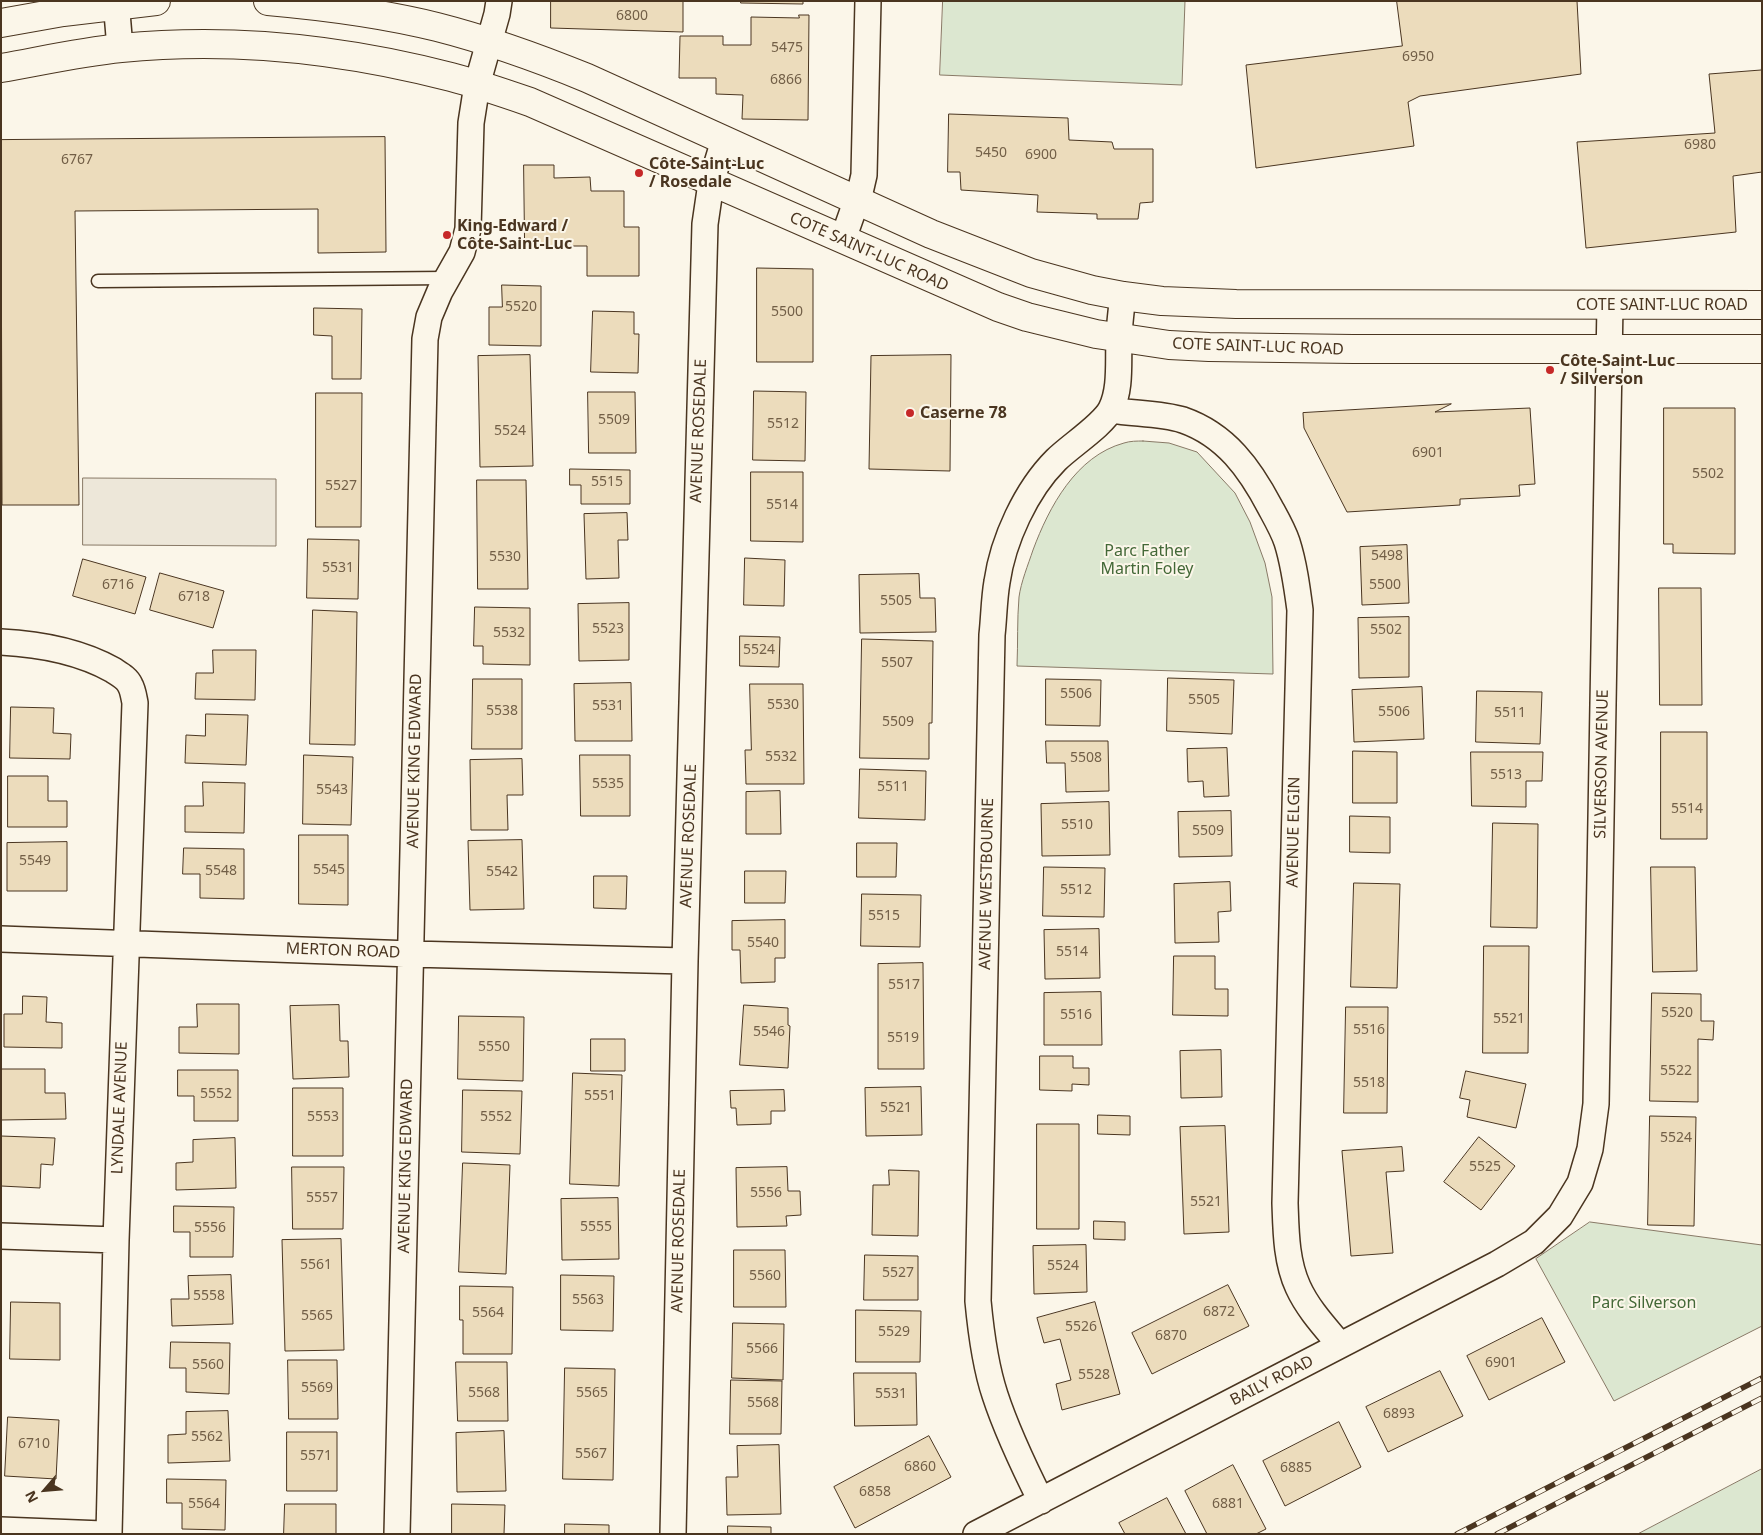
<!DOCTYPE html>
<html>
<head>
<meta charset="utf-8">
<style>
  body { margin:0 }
  #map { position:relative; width:1763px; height:1535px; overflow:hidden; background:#fbf6e9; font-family:"Noto Sans",sans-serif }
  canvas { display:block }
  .frame { position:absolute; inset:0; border:2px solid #4a3520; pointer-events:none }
  .north { position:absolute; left:20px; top:1465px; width:50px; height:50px; -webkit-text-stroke:4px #fbf6e9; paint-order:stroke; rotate:243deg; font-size:14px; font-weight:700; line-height:20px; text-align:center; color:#4a3520 }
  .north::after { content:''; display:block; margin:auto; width:18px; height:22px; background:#4a3520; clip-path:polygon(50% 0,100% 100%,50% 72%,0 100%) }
</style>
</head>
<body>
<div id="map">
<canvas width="1763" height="1535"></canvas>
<div class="frame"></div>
<div class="north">N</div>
</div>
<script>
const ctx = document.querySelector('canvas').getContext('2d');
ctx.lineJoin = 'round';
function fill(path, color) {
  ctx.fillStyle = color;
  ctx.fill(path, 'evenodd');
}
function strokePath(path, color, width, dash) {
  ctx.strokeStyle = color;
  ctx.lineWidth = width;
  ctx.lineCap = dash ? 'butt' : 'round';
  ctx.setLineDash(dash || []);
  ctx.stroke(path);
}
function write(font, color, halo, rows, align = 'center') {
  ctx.font = font + ' "Noto Sans",sans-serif';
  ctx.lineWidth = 4;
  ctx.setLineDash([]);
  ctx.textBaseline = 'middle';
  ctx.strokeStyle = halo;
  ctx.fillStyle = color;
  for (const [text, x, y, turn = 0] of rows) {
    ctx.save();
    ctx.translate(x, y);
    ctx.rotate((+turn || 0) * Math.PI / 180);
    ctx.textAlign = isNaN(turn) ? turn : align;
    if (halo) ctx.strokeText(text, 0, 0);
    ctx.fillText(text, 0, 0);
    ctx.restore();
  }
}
const green = new Path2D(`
  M 943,1 L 1185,1 L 1182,85 L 940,75 Z
  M 1143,441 L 1169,443 L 1197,452 L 1235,493 L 1250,522 L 1265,563 L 1272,597 L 1273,674 L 1017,666 C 1018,643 1017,620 1019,597 C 1021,582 1028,565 1033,550 C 1049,507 1076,456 1124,443 C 1130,441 1137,441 1143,441 Z
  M 1590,1222 L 1762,1245 L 1762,1326 L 1614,1401 L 1536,1259 Z
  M 1762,1469 L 1762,1534 L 1638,1534 Z`);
fill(green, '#dce7d0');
strokePath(green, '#887966', 1);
const parking = new Path2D(`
  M 83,478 L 276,479 L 276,546 L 83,545 Z`);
fill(parking, '#ede7d9');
strokePath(parking, '#887966', 1);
const building = new Path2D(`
  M 551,1 L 683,1 L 683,32 L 551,28 Z
  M 741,1 L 803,1 L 803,4 L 741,3 Z
  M 1397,1 L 1577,1 L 1581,74 L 1420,96 L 1408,102 L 1414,146 L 1256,168 L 1246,65 L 1402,46 Z
  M 799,15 L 809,15 L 808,120 L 742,119 L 743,95 L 716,94 L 716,78 L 679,78 L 680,36 L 723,36 L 723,45 L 751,45 L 751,17 L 799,18 Z
  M 1762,56 L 1762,172 L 1733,176 L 1736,232 L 1586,248 L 1577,142 L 1715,133 L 1709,74 L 1761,70 Z
  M 949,114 L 1068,118 L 1069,140 L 1112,142 L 1114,149 L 1153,149 L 1153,202 L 1140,203 L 1138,219 L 1097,219 L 1097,214 L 1037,212 L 1038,195 L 961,190 L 960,172 L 948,172 Z
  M 385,137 L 386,252 L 318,253 L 318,209 L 75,211 L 79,505 L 2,505 L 1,140 Z
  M 524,165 L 554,165 L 554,178 L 590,177 L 591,191 L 624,191 L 624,227 L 639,227 L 639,276 L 587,276 L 587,246 L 525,246 Z
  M 757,268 L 813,269 L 813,362 L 757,362 Z
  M 502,285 L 541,286 L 541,346 L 489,345 L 489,307 L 502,307 Z
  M 314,308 L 362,309 L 361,379 L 332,379 L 332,336 L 314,335 Z
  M 593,311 L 634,312 L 634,334 L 639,334 L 638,373 L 591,372 Z
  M 530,355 L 533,466 L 480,467 L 478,356 Z
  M 951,355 L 950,471 L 869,469 L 871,356 Z
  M 754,391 L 806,392 L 805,461 L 753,460 Z
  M 588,392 L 635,392 L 636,453 L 589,453 Z
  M 316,393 L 362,393 L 361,527 L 316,527 Z
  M 1451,404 L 1435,412 L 1530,408 L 1535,484 L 1519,485 L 1520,496 L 1460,499 L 1460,505 L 1347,512 L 1304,428 L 1303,413 Z
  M 1664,408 L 1735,408 L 1735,554 L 1673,553 L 1673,544 L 1664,544 Z
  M 570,469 L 630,470 L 630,504 L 581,504 L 581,485 L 570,485 Z
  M 751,472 L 803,472 L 803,542 L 751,541 Z
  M 477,480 L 526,480 L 528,589 L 478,589 Z
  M 627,513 L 628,540 L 618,540 L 619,578 L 586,579 L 584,514 Z
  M 308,539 L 359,540 L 358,599 L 307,598 Z
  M 1407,545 L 1409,603 L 1362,605 L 1360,547 Z
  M 745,558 L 785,560 L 784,606 L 744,605 Z
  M 83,559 L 146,577 L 135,614 L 73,596 Z
  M 160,573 L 224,591 L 213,628 L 150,610 Z
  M 919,574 L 920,598 L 935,598 L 936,632 L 860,633 L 859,575 Z
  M 1659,588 L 1701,588 L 1702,705 L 1660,705 Z
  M 629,603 L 629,660 L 579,661 L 578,604 Z
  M 475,607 L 530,608 L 530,665 L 483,664 L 483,646 L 474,646 Z
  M 313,610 L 357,612 L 355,745 L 310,744 Z
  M 1409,617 L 1409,677 L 1359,678 L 1358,618 Z
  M 740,636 L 780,637 L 779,667 L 740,666 Z
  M 862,639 L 933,641 L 932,723 L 929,723 L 929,759 L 860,758 Z
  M 213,650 L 256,650 L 255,700 L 195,699 L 196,673 L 213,673 Z
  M 1168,678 L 1234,680 L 1232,734 L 1167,731 Z
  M 473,679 L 522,679 L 522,749 L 472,749 Z
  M 1046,679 L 1101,680 L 1100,726 L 1046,725 Z
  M 631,683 L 632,741 L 575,741 L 574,684 Z
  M 750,684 L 803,684 L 804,784 L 746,784 L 745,750 L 751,750 Z
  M 1422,687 L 1424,739 L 1354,742 L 1352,690 Z
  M 1477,691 L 1542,692 L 1540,744 L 1476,742 Z
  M 11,707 L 54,708 L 53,733 L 71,734 L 70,759 L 10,758 Z
  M 206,714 L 248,715 L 246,765 L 185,763 L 186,735 L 205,736 Z
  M 1661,732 L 1707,732 L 1707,839 L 1661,839 Z
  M 1046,741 L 1108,741 L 1109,791 L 1066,792 L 1065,763 L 1047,763 Z
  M 1227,748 L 1229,796 L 1204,797 L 1203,781 L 1188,782 L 1187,749 Z
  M 1353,751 L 1397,752 L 1397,803 L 1353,803 Z
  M 1471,752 L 1543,752 L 1542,781 L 1526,781 L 1526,807 L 1472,806 Z
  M 304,755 L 353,757 L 351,825 L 303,824 Z
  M 580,755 L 630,755 L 630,816 L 581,816 Z
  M 522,759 L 523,795 L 507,795 L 508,830 L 471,830 L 470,760 Z
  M 860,769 L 926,771 L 925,820 L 859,818 Z
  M 8,776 L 48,776 L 48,801 L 67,801 L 67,827 L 8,827 Z
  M 203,782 L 245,783 L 244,833 L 185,832 L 185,806 L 203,806 Z
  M 780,791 L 781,834 L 746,834 L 746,792 Z
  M 1109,802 L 1110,855 L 1042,856 L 1041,804 Z
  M 1231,811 L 1232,856 L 1179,857 L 1178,812 Z
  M 1350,816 L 1390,817 L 1390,853 L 1350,852 Z
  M 1493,823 L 1538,824 L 1537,928 L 1491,927 Z
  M 299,835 L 348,835 L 348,905 L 299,904 Z
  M 522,840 L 524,909 L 470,910 L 468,841 Z
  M 67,842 L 67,891 L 7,891 L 7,843 Z
  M 857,843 L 897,843 L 896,877 L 857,877 Z
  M 184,848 L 244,849 L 244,899 L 200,898 L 200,874 L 183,874 Z
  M 1044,867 L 1105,868 L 1104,917 L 1043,916 Z
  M 1651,867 L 1695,867 L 1697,971 L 1653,972 Z
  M 745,871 L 786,871 L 785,903 L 745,903 Z
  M 594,876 L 627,876 L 626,909 L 594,908 Z
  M 1230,882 L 1231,911 L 1218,912 L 1219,942 L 1175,943 L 1174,884 Z
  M 1354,883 L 1400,884 L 1397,988 L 1351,987 Z
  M 862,894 L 921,895 L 920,947 L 861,946 Z
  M 785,920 L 785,958 L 775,958 L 775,982 L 741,983 L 740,950 L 732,950 L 732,921 Z
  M 1099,929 L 1100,978 L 1045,979 L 1044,930 Z
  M 1484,946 L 1529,946 L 1528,1053 L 1483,1053 Z
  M 1174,956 L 1215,956 L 1215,989 L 1228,989 L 1228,1016 L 1173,1015 Z
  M 923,963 L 924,1069 L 878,1069 L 878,964 Z
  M 1101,992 L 1102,1045 L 1044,1045 L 1044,993 Z
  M 1652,993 L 1701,994 L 1701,1021 L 1714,1021 L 1713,1040 L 1698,1039 L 1698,1102 L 1650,1101 Z
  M 23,996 L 47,997 L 46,1022 L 62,1023 L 62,1048 L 4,1047 L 4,1014 L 22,1014 Z
  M 197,1004 L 239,1004 L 239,1054 L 179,1053 L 179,1027 L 197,1027 Z
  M 339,1005 L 340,1041 L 348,1041 L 349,1077 L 293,1079 L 290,1006 Z
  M 744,1005 L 788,1008 L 788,1025 L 790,1026 L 788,1068 L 740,1065 Z
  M 1346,1007 L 1388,1007 L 1387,1113 L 1344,1113 Z
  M 459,1016 L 524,1017 L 523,1081 L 458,1079 Z
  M 591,1039 L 625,1039 L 625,1071 L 591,1071 Z
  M 1221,1050 L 1222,1097 L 1181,1098 L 1180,1051 Z
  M 1040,1056 L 1073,1056 L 1073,1068 L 1089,1068 L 1089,1085 L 1072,1084 L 1072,1091 L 1040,1090 Z
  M 1,1069 L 45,1069 L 45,1093 L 65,1093 L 66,1119 L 1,1120 Z
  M 178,1070 L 238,1070 L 238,1121 L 194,1121 L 194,1096 L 178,1096 Z
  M 1466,1071 L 1526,1084 L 1516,1128 L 1467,1117 L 1470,1100 L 1460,1098 Z
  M 573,1073 L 622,1075 L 619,1186 L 570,1184 Z
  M 921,1087 L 922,1135 L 866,1136 L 865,1088 Z
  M 293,1088 L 343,1088 L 343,1156 L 293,1156 Z
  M 463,1090 L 522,1091 L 520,1154 L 462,1152 Z
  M 784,1090 L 785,1111 L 771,1111 L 771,1124 L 737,1125 L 736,1108 L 731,1108 L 730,1091 Z
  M 1098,1115 L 1130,1116 L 1130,1135 L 1098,1134 Z
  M 1650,1116 L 1696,1117 L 1694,1226 L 1648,1225 Z
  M 1037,1124 L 1079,1124 L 1079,1229 L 1037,1229 Z
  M 1225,1126 L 1229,1232 L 1184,1234 L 1180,1127 Z
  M 1,1136 L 55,1138 L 53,1165 L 41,1164 L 40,1188 L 1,1186 Z
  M 1479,1137 L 1515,1166 L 1481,1210 L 1444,1182 Z
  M 235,1138 L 236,1188 L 176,1190 L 176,1163 L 193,1162 L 193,1140 Z
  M 1402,1147 L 1404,1171 L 1386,1172 L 1393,1253 L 1351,1256 L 1342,1151 Z
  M 463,1163 L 510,1165 L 506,1274 L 459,1272 Z
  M 292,1167 L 344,1167 L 343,1229 L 293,1229 Z
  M 787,1167 L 788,1191 L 800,1191 L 801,1215 L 786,1216 L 787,1226 L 737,1227 L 736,1168 Z
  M 889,1170 L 919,1171 L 918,1236 L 872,1235 L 873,1185 L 889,1185 Z
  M 618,1198 L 619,1259 L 562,1260 L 561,1199 Z
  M 174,1206 L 234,1207 L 233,1257 L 190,1257 L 190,1232 L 174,1232 Z
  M 1094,1221 L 1125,1222 L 1125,1240 L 1094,1239 Z
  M 341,1239 L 344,1350 L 285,1351 L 282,1240 Z
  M 1086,1245 L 1087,1292 L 1034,1294 L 1033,1246 Z
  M 734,1250 L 785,1250 L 786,1307 L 734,1307 Z
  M 865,1255 L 918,1256 L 918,1300 L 864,1300 Z
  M 231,1275 L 233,1324 L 172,1326 L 171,1299 L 189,1299 L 188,1276 Z
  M 561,1275 L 614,1276 L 613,1331 L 561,1330 Z
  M 1228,1285 L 1249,1326 L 1152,1374 L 1132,1333 Z
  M 460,1286 L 513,1287 L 512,1354 L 463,1354 L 463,1320 L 460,1320 Z
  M 11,1302 L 60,1303 L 60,1360 L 10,1359 Z
  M 1095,1302 L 1120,1394 L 1062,1410 L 1056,1384 L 1071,1380 L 1060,1339 L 1044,1343 L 1037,1318 Z
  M 856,1310 L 921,1311 L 920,1362 L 856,1362 Z
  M 1542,1318 L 1565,1362 L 1489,1400 L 1467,1356 Z
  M 733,1323 L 784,1324 L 783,1380 L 732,1378 Z
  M 171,1342 L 230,1343 L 229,1394 L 186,1392 L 186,1368 L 170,1368 Z
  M 288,1360 L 337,1360 L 338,1419 L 289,1419 Z
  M 456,1362 L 507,1362 L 508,1421 L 458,1421 Z
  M 565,1368 L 615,1369 L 613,1480 L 563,1479 Z
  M 1440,1371 L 1463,1416 L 1388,1452 L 1366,1407 Z
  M 854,1373 L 916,1373 L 917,1425 L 855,1426 Z
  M 731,1380 L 782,1381 L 781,1434 L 730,1434 Z
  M 228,1411 L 230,1461 L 168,1463 L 168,1435 L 186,1434 L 186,1412 Z
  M 8,1417 L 59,1420 L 56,1479 L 5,1476 Z
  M 1339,1422 L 1361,1467 L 1285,1506 L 1263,1461 Z
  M 504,1431 L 506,1491 L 457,1492 L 456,1433 Z
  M 287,1432 L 337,1432 L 337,1491 L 287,1491 Z
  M 929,1436 L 951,1477 L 855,1528 L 834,1487 Z
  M 779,1445 L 781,1514 L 727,1515 L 726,1477 L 738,1477 L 737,1446 Z
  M 1233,1465 L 1266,1529 L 1256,1534 L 1207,1534 L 1185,1491 Z
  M 167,1479 L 226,1480 L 225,1530 L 182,1529 L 182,1503 L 167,1503 Z
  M 1167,1498 L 1186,1534 L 1125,1534 L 1119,1523 Z
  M 285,1504 L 336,1504 L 336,1534 L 284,1534 Z
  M 452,1504 L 505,1505 L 504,1534 L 452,1534 Z
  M 565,1524 L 609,1525 L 609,1534 L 565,1534 Z
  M 728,1526 L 771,1527 L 771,1534 L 728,1534 Z`);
fill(building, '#ecdcbc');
strokePath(building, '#4a3520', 1);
const service = new Path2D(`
  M 98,281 L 448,278`);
const minor = new Path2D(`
  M 116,1 L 120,48
  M 843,239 L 861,188 L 864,175 L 868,1
  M 1111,410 C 1134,414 1160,413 1183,420 C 1226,435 1250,469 1270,507 C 1276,518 1283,530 1287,542 C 1294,564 1297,587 1300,610 L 1285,1203 C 1286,1231 1286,1261 1298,1287 C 1308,1309 1325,1327 1340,1345
  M 1,642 C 40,644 79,651 113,670 C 119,674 127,678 130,685 C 133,690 134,698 135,703 L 116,1240 L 109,1534
  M 1,939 L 411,954 L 685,961
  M 1,1236 L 116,1240
  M 1041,1501 C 1024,1467 1007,1432 995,1395 C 985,1365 981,1333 978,1301 L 992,635 C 994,617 994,599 997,582 C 1003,540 1026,490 1056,460 C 1070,446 1103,425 1111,409 C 1121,389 1118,363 1119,341 C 1119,326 1121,311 1123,296
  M 1,1530 L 103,1534
  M 397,1534 L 425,339 L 429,317 L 440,291 L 462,252 L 468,229 L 471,123 L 477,85 L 497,14 L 499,1
  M 673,1534 L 685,961 L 705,224 L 711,183 L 724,140
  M 976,1534 L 1497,1264 L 1534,1242 L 1560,1216 L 1580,1183 L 1590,1149 L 1596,1104 L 1610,304`);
const secondary = new Path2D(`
  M 268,1 C 324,6 381,13 437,27 C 488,40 538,58 587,78 L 931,234 L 1031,273 L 1092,290 L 1123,296 L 1162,301 L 1236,304 L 1762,305
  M 1,23 L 63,12 L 156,1
  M 1,68 C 41,61 81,52 121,48 C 232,37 343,49 451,77 C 478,84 504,93 530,102 L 998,307 L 1027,317 L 1096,334 L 1169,345 L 1209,347 L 1353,349 L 1762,349`);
strokePath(service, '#4a3520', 15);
strokePath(minor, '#4a3520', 28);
strokePath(secondary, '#4a3520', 30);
strokePath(service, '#fbf6e9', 12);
strokePath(minor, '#fbf6e9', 25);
strokePath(secondary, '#fbf6e9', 28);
const rail = new Path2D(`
  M 1457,1534 L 1762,1378
  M 1497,1534 L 1762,1398`);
strokePath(rail, '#4a3520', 5.5);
strokePath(rail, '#fbf6e9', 4, [11]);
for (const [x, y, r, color] of [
  [639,173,5,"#c62828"],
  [447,235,5,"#c62828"],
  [1550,370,5,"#c62828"],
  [910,413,5,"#c62828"]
]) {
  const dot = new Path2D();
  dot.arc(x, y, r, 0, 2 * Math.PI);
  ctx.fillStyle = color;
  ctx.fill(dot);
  strokePath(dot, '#fbf6e9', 2);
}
write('14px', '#725f47', null, [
  ["6800",632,16],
  ["5475",787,48],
  ["6950",1418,57],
  ["6866",786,80],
  ["6980",1700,145],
  ["5450",991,153],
  ["6900",1041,155],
  ["6767",77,160],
  ["5520",521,307],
  ["5500",787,312],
  ["5509",614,420],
  ["5512",783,424],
  ["5524",510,431],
  ["6901",1428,453],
  ["5502",1708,474],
  ["5515",607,482],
  ["5527",341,486],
  ["5514",782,505],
  ["5498",1387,556],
  ["5530",505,557],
  ["5531",338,568],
  ["6716",118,585],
  ["5500",1385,585],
  ["6718",194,597],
  ["5505",896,601],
  ["5523",608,629],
  ["5502",1386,630],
  ["5532",509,633],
  ["5524",759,650],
  ["5507",897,663],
  ["5506",1076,694],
  ["5505",1204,700],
  ["5530",783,705],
  ["5531",608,706],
  ["5538",502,711],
  ["5506",1394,712],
  ["5511",1510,713],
  ["5509",898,722],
  ["5532",781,757],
  ["5508",1086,758],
  ["5513",1506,775],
  ["5535",608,784],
  ["5511",893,787],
  ["5543",332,790],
  ["5514",1687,809],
  ["5510",1077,825],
  ["5509",1208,831],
  ["5549",35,861],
  ["5545",329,870],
  ["5548",221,871],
  ["5542",502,872],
  ["5512",1076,890],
  ["5515",884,916],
  ["5540",763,943],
  ["5514",1072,952],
  ["5517",904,985],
  ["5520",1677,1013],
  ["5516",1076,1015],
  ["5521",1509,1019],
  ["5516",1369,1030],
  ["5546",769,1032],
  ["5519",903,1038],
  ["5550",494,1047],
  ["5522",1676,1071],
  ["5518",1369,1083],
  ["5552",216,1094],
  ["5551",600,1096],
  ["5521",896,1108],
  ["5553",323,1117],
  ["5552",496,1117],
  ["5524",1676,1138],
  ["5525",1485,1167],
  ["5556",766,1193],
  ["5557",322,1198],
  ["5521",1206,1202],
  ["5555",596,1227],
  ["5556",210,1228],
  ["5561",316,1265],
  ["5524",1063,1266],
  ["5527",898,1273],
  ["5560",765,1276],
  ["5558",209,1296],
  ["5563",588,1300],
  ["6872",1219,1312],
  ["5564",488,1313],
  ["5565",317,1316],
  ["5526",1081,1327],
  ["5529",894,1332],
  ["6870",1171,1336],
  ["5566",762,1349],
  ["6901",1501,1363],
  ["5560",208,1365],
  ["5528",1094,1375],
  ["5569",317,1388],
  ["5568",484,1393],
  ["5565",592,1393],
  ["5531",891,1394],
  ["5568",763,1403],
  ["6893",1399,1414],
  ["5562",207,1437],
  ["6710",34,1444],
  ["5567",591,1454],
  ["5571",316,1456],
  ["6860",920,1467],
  ["6885",1296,1468],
  ["6858",875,1492],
  ["5564",204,1504],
  ["6881",1228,1504]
]);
write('bold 16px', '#4a3520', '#fbf6e9', [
  ["Côte-Saint-Luc",649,164],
  ["/ Rosedale",649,182],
  ["King-Edward /",457,226],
  ["Côte-Saint-Luc",457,244],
  ["Côte-Saint-Luc",1560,361],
  ["/ Silverson",1560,379],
  ["Caserne 78",920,413]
], 'left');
write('16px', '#4a3520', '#fbf6e9', [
  ["COTE SAINT-LUC ROAD",869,252,24],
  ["COTE SAINT-LUC ROAD",1662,305],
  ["COTE SAINT-LUC ROAD",1258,347,2],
  ["AVENUE ROSEDALE",699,431,-88],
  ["AVENUE KING EDWARD",415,761,-89],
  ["SILVERSON AVENUE",1602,764,-89],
  ["AVENUE ELGIN",1294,832,-89],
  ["AVENUE ROSEDALE",689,836,-88],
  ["AVENUE WESTBOURNE",987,884,-89],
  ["MERTON ROAD",343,951,2],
  ["LYNDALE AVENUE",120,1108,-88],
  ["AVENUE KING EDWARD",406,1166,-89],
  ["AVENUE ROSEDALE",679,1241,-89],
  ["BAILY ROAD",1272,1381,-27]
]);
write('16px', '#436837', '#fbf6e9', [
  ["Parc Father",1147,551],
  ["Martin Foley",1147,569],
  ["Parc Silverson",1644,1303]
]);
</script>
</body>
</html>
